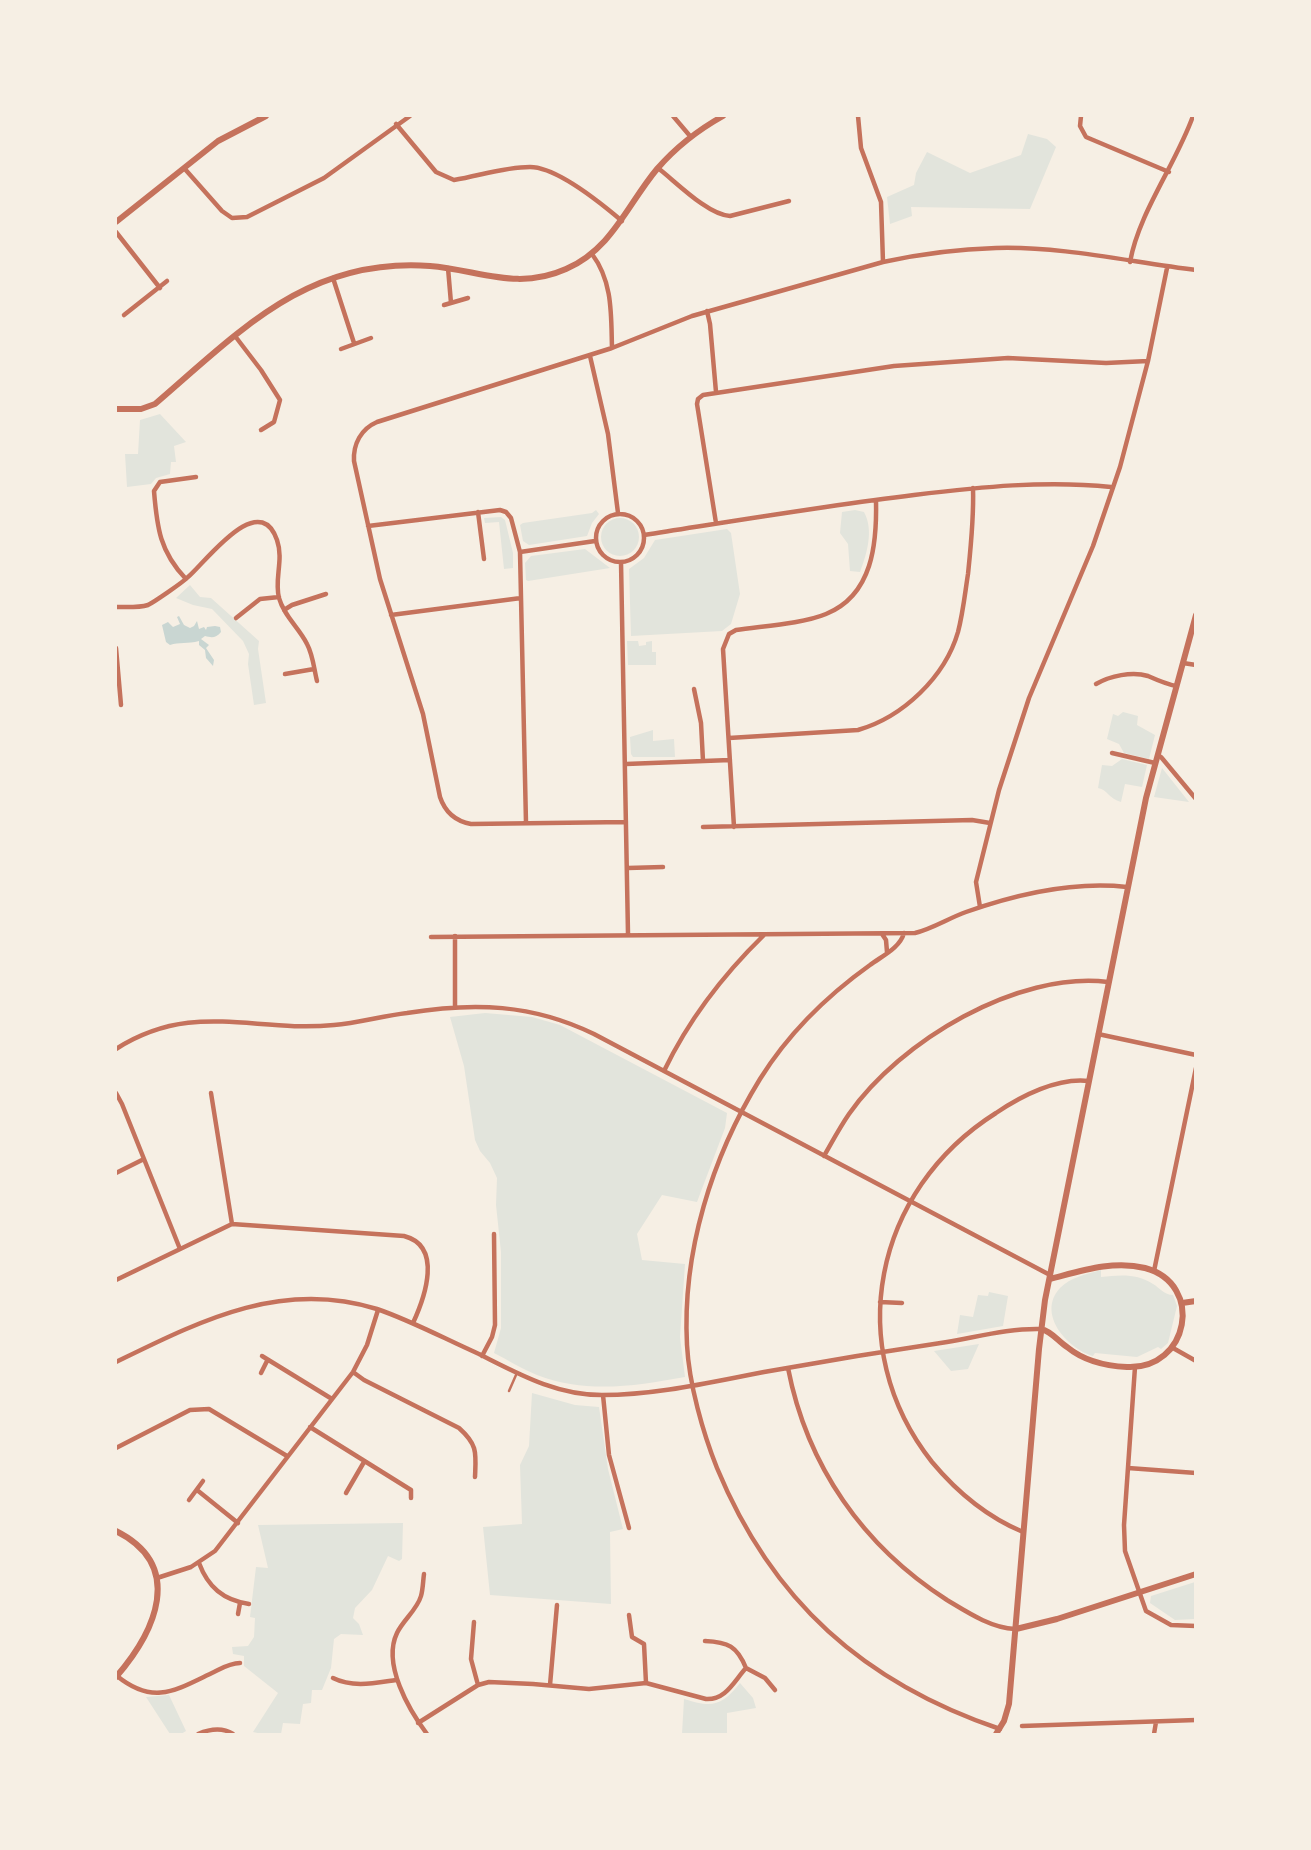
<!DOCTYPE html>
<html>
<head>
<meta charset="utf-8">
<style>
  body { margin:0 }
  #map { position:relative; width:1311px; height:1850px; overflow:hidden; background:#f6efe4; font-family:Roboto,sans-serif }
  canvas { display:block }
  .frame { position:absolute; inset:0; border:117px solid #f6efe4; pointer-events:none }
</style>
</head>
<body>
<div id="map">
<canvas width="1311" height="1850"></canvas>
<div class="frame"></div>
</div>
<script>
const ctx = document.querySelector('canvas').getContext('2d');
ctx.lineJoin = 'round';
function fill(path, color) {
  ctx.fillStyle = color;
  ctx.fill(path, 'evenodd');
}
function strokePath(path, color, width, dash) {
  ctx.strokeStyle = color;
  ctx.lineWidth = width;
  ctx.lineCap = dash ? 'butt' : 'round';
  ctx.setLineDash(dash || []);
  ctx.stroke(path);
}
fill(new Path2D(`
  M 1028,134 L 1047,139 L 1056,147 L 1030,209 L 911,207 L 912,216 L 890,224 L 887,197 L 914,185 L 916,173 L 927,152 L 970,173 L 1021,155 Z
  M 160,414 L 186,442 L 174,446 L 176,462 L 171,462 L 170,474 L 156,478 L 151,484 L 127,487 L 125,454 L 138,454 L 140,420 Z
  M 596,510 L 599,514 L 592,523 L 587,536 L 529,545 L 523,541 L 520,525 L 523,523 L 592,513 Z
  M 855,510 L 864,512 C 874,530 867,554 860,572 L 850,571 L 848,544 L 840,533 L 842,512 Z
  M 501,517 L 505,520 L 513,553 L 513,568 L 504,569 L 499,522 L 485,523 L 484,518 Z
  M601 537a19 19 0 1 1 38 0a19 19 0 1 1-38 0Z
  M 727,529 L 731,533 L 740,594 L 731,624 L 722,631 L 631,636 L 629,569 L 644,558 L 655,540 Z
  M 585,549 L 610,568 L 528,581 L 526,580 L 525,563 L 531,556 Z
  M 190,585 L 200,597 L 211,598 L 259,641 L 258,649 L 266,703 L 254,705 L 248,664 L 249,654 L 243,641 L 212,609 L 193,605 L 176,598 Z
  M 627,641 L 638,641 L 639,646 L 646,645 L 646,642 L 652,641 L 652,652 L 656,652 L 656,665 L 628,665 Z
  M 1123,712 L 1138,716 L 1137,725 L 1155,735 L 1149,759 L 1124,753 L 1119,744 L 1107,739 L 1113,714 L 1118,716 Z
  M 653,730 L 653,741 L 674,739 L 675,757 L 633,757 L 631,754 L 630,737 Z
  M 1122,759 L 1147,765 L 1142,787 L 1125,784 L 1121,802 C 1109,799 1108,790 1098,788 L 1102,765 L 1112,766 Z
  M 1162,768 L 1189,802 L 1154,797 Z
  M 485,1013 L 532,1017 L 560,1025 L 727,1113 L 725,1128 L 697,1202 L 662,1195 L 637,1234 L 642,1260 L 685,1264 L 680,1337 L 685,1377 C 635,1386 587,1394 537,1375 C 522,1369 508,1360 494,1353 L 501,1328 L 501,1252 L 496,1205 L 497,1178 L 490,1163 L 480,1151 L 475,1140 L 464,1066 L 450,1017 Z
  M 1101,1270 L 1101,1277 C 1119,1275 1137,1273 1153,1284 C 1160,1288 1164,1295 1173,1295 L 1177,1306 L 1168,1343 L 1161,1349 L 1158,1347 L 1137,1357 L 1095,1353 L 1093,1356 C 1068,1349 1036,1314 1060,1288 C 1071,1277 1087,1274 1101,1270 Z
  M 989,1292 L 1008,1296 L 1003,1326 L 957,1334 L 960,1315 L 973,1317 L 978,1295 L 988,1296 Z
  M 979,1344 L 968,1369 L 951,1371 L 934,1351 Z
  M 532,1393 L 575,1405 L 599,1407 L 608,1469 L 623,1529 L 610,1532 L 611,1604 L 490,1595 L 483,1527 L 522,1524 L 520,1465 L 529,1446 Z
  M 403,1523 L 402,1559 L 399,1561 L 388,1556 L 372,1590 L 355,1608 L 353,1618 L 359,1624 L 363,1635 L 341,1634 L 334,1639 L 331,1668 L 322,1690 L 312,1690 L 311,1703 L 303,1704 L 300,1724 L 283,1723 L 281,1734 L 262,1734 L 253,1732 L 278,1693 L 244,1666 L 244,1656 L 233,1654 L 232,1647 L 248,1646 L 254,1637 L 255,1618 L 250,1617 L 256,1567 L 268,1568 L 258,1525 Z
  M 1195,1582 L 1195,1619 L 1175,1620 L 1150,1603 L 1151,1596 Z
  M 740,1683 L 753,1698 L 756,1708 L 727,1713 L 727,1734 L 682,1734 L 684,1699 C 712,1708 722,1706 740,1683 Z
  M 169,1695 L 186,1731 L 181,1734 L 170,1734 L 146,1697 Z`), '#e2e4dc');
fill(new Path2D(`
  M 179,616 L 184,625 L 190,628 L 194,626 L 197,621 L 199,629 L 204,627 L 206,630 L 207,627 L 215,626 L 220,627 L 221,632 C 216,638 212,638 205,636 L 201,639 L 209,645 L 206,648 L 214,660 L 213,666 L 206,658 L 205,650 L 199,645 L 199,641 C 188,644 179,642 170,645 L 166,642 L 162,625 L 168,622 L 173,627 L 180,624 L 177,617 Z`), '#c9d6d2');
strokePath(new Path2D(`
  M 509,1391 L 516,1375`), '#c5725c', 2.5);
strokePath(new Path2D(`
  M 673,116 L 690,136
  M 858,116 L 861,148 L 881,202 L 883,262
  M 1081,116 L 1080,126 L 1086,137 L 1169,172
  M 396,124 L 436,172 L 454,180 C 479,176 504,167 530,167 C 557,167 602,204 622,221
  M 184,168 L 222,211 L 232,218 L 247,217 L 324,178 L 410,116
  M 658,168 C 676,182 708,215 730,216 L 789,201
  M 116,232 L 160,288
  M 592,254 C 613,282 611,315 612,348
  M 1130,262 C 1139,212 1176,164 1193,116
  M 448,268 L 451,303
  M 333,278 L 354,343
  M 444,305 L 468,298
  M 707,311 L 710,324 L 716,392
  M 124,315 L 167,281
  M 235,336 L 261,370 L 280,400 L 274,422 L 261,430
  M 341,349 L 371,338
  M 590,356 L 608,434 L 618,513
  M 478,512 L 484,559
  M596 538a24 24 0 1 1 48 0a24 24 0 1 1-48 0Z
  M 716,523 L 697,404 L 698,399 L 703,395 L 894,366 L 1008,358 L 1106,363 L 1148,361
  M 368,526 L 500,510 L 506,512 L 511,518 L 520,552 L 526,823
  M 644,535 C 734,521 824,506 914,495 C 980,487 1046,480 1111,487
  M 520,552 L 595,541
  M 621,562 L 628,934
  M 186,579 C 160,552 157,528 154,491 L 160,482 L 196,477
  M 116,607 C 126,607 138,608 148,605 C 154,602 182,583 188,577 C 205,563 259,488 277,540 C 284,560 274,579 279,598 C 284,616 299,628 307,644 C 313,655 314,669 317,681
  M 284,610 L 292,605 L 326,594
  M 391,615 L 521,598
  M 236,618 L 260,599 L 279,597
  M 116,648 L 121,705
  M 1183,663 L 1196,665
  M 285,674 L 314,669
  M 1096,684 C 1110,676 1132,671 1148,676 C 1157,680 1166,684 1176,686
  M 694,689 L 701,723 L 703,761
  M 729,738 L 858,730 C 903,717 945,677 958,632 C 963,613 965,593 968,574 C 971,545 974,518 973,488
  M 1112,753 L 1155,763
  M 1158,755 L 1161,757 L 1196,799
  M 626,764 L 730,760
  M 626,822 L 471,824 C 455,821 445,812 440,797 L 423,714 L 380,579 L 354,461 C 353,444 361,429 377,422 L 612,348 L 692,316 L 883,262 C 920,254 958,249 996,248 C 1062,246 1130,262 1196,270
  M 703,827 L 972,820 L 990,823
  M 734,827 L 723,649 L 729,634 L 736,630 C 762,626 802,624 826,614 C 873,595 877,543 876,500
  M 628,868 L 663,867
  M 980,907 L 976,882 L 999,790 L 1029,698 L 1093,546 L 1120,467 L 1148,361 L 1167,268
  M 904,933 C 900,948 882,956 870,965 C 828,995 788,1034 760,1079 C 712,1157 682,1252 687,1345 C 689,1384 703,1433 717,1468 C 772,1601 864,1683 1000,1729
  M 882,934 L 886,940 L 887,952
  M 431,937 L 915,933 C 932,929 949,918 966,912 C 1017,894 1074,881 1127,887
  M 455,1007 L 455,936
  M 1098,1034 L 1196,1055
  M 116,1049 C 193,1000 253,1033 334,1025 C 358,1023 382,1016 407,1013 C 474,1002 532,1004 594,1034 L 1050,1275
  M 664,1071 C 689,1019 723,975 764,935
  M 116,1093 L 122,1104 L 180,1249
  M 211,1093 L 232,1224
  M 824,1156 C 832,1142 840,1127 849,1114 C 900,1041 1017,971 1108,982
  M 116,1173 L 144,1159
  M 1154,1271 L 1196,1068
  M 116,1280 L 232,1224 L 404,1236 C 443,1246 425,1297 413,1323
  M 880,1302 L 902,1303
  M 1173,1348 L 1196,1361
  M 262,1356 L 332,1399
  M 482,1356 L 492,1337 L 495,1325 L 494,1234
  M 116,1362 C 200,1321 281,1279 377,1309 C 412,1321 445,1339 479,1354 C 519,1374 556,1395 602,1395 C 657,1395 711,1382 764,1372 C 825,1361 886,1351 947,1342 C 977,1337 1010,1328 1041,1329
  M 1135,1367 L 1124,1525 L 1125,1551 L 1146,1611 L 1171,1625 L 1196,1626
  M 788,1368 C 807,1466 863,1546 947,1600 C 967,1612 991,1628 1015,1629
  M 353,1372 L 364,1380 L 459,1428 C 478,1445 476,1453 475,1477
  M 261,1373 L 267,1361
  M 603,1395 L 609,1455 L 629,1528
  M 310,1427 L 411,1490 L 411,1498
  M 116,1448 L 190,1410 L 209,1409 L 287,1456
  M 1128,1468 L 1196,1473
  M 197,1490 L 238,1523
  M 346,1493 L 364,1462
  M 189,1500 L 203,1481
  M 1023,1532 C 987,1517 957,1492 932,1462 C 841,1347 874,1190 996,1113 C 1021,1096 1058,1077 1089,1081
  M 199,1563 C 208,1587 223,1600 249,1604
  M 424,1574 C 423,1581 423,1589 421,1596 C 417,1610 403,1620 397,1633 C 382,1664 409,1710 427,1734
  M 157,1578 L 191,1567 L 215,1551 L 353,1372 L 367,1345 L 378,1310
  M 238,1614 L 240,1603
  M 629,1615 L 632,1637 L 644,1644 L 646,1683
  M 474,1622 L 471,1659 L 478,1685
  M 746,1668 L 765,1678 L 775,1690
  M 117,1676 C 154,1706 176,1690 214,1672 C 222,1668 230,1663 240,1663
  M 333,1678 C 353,1688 375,1683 396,1680
  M 550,1685 L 557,1605
  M 418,1723 L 478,1685 L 489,1682 L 533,1684 L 589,1689 L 646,1683 L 706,1699 C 726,1700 734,1681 746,1668 C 737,1646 728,1642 705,1641
  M 1022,1726 L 1196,1720
  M 198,1734 C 210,1729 222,1727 233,1734
  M 1154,1734 L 1156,1722`), '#c5725c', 4.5);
strokePath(new Path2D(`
  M 116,222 L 218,141 L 266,116
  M 116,409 L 141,409 L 155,404 C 240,331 308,257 430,266 C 479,270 517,291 566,269 C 612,249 627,205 657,169 C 676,147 698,130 723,116
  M 1182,1303 L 1196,1301
  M 1041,1329 C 1051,1331 1058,1341 1067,1347 C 1084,1361 1105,1366 1127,1367 C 1189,1370 1205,1284 1145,1268 C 1113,1260 1081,1271 1050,1279
  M 116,1531 C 186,1566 155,1632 116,1677
  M 1016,1629 L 1057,1619 L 1196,1574
  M 996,1734 L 1004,1721 L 1009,1704 L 1039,1349 L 1045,1300 L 1146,798 L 1196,615`), '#c5725c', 6);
</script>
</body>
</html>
